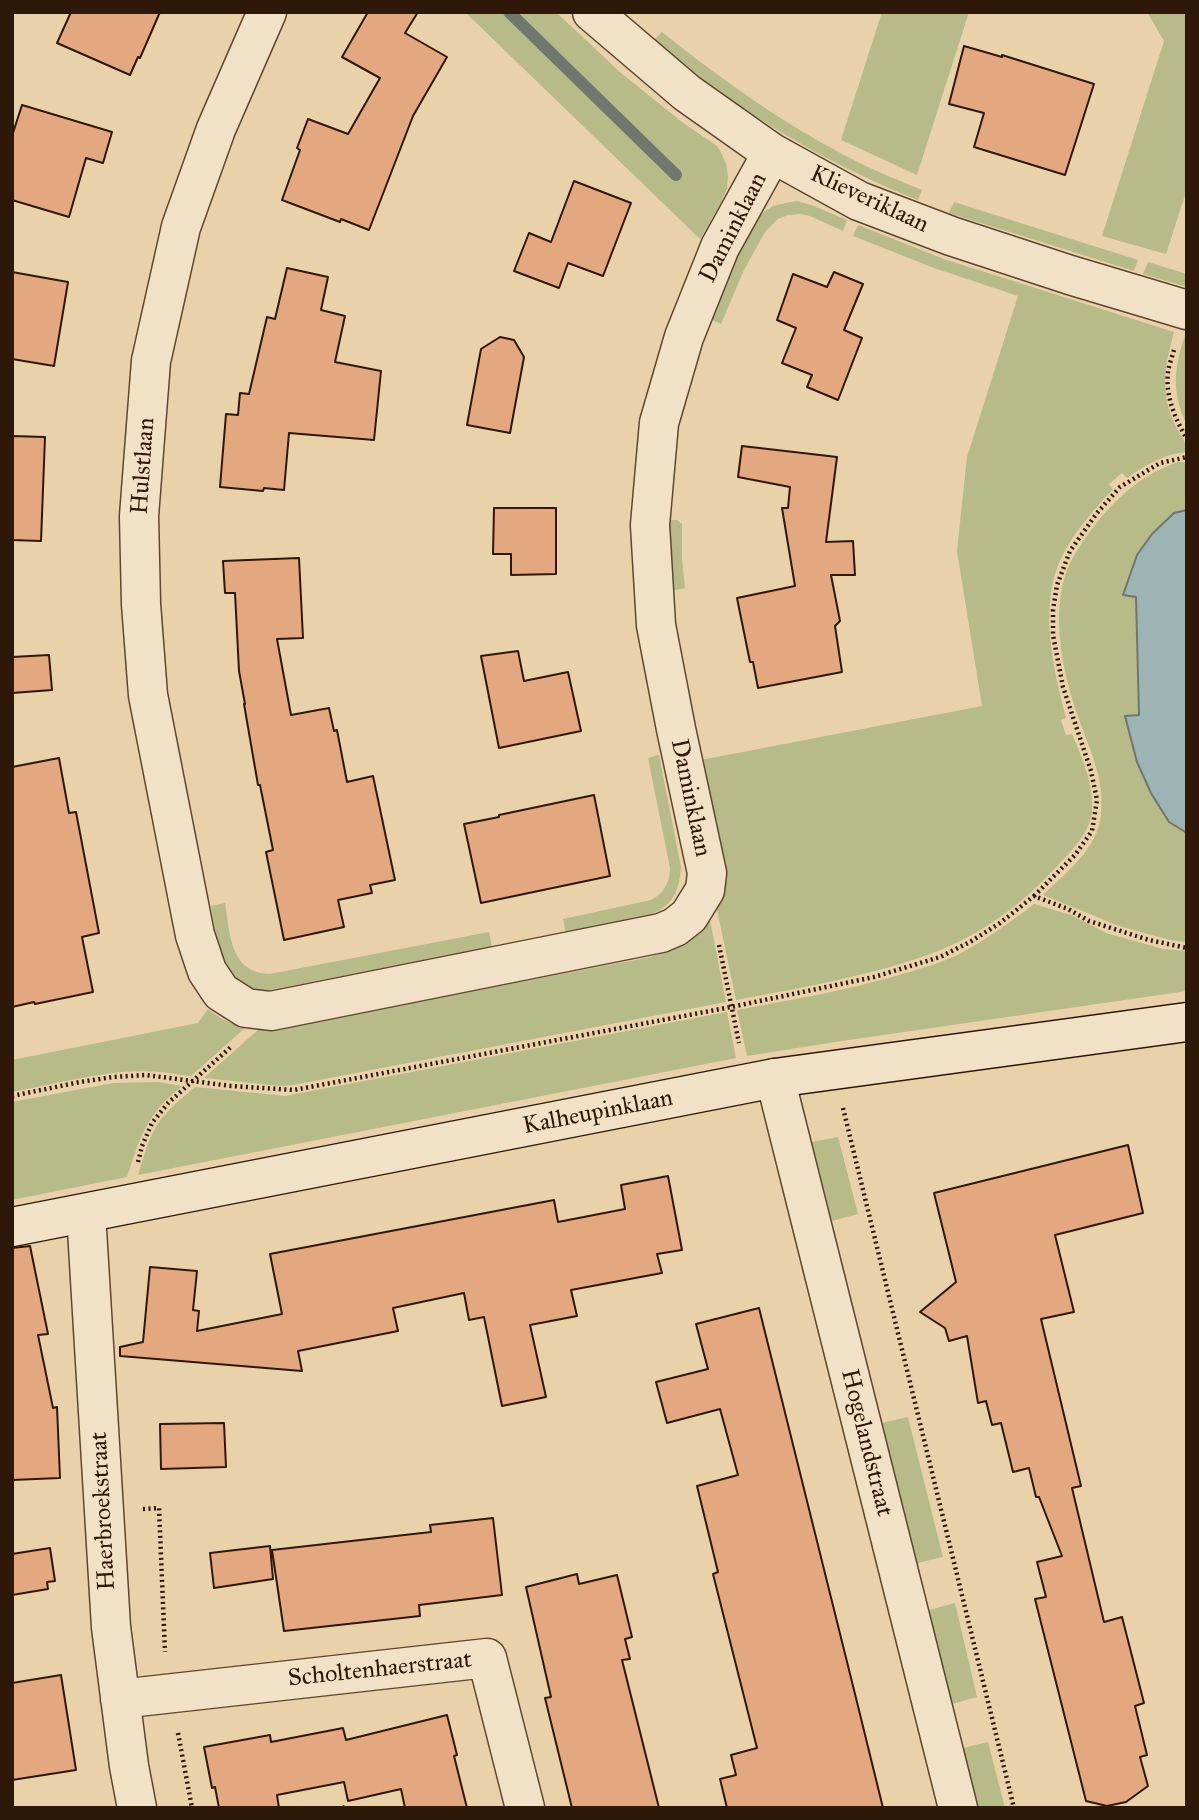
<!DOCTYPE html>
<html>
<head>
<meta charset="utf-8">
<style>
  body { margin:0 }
  #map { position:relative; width:1199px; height:1820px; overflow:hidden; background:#e9d1a9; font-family:"IM FELL Great Primer",serif }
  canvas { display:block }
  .frame { position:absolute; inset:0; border:14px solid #2f1808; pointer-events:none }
</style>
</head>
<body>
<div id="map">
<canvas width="1199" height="1820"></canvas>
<div class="frame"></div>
</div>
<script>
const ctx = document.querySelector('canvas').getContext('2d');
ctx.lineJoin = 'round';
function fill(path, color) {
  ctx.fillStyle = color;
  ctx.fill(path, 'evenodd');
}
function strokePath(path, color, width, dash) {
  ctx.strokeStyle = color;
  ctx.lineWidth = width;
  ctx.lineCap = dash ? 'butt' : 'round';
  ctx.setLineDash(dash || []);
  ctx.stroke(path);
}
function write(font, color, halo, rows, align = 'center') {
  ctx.font = font + ' "IM FELL Great Primer",serif';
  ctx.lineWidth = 5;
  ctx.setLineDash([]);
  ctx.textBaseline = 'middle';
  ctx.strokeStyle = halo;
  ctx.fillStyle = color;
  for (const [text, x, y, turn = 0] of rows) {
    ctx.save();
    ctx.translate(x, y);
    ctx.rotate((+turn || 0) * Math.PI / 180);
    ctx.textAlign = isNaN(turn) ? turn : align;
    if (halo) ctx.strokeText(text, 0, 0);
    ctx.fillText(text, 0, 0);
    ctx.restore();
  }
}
fill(new Path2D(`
  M 465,12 L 556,12 L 621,73 L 682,122 L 717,146 L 721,152 L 726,164 L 728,176 L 727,188 L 722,200 L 700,239 Z
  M 882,12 L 969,12 L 917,175 L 841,140 Z
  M 1147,12 L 1187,12 L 1187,189 L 1166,254 L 1102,236 L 1164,41 Z
  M 662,32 C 722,80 789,128 858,162 C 879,173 901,181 922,190 L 918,200 C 821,162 733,107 653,41 Z
  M 797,201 L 814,206 L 847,220 L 843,231 L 810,216 L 800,214 L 788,215 L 778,219 L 765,232 L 744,270 L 721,324 L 709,319 C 720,294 745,226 765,211 C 774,204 786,203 797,201 Z
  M 954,202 L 1138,260 L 1134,271 L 949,213 Z
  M 858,225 L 944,259 L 1174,332 C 1165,366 1160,387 1173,421 C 1177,431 1187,441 1187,452 C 1163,454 1146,465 1127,478 L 1122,473 L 1109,484 L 1113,489 C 1092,512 1071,535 1059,563 C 1039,610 1054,671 1066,718 L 1061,720 L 1066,735 L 1072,734 C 1082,758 1094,784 1092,811 C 1089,834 1074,848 1059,864 C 1026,901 984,933 938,951 C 873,976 803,987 736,1000 L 715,900 L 701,760 L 982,706 L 957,551 L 967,457 L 1018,296 L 934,268 L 853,236 Z
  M 1148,262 L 1187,274 L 1187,287 L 1143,274 Z
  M 1185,335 L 1187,336 L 1187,425 C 1171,392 1174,369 1185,335 Z
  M 1178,462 L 1187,462 L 1187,510 L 1174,513 L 1152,534 L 1137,555 L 1124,595 L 1136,597 L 1139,716 L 1125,717 L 1137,762 L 1151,793 L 1169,822 L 1187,833 L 1187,942 L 1170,940 L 1119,926 L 1043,895 C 1066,873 1098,848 1101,815 C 1105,782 1091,752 1080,722 C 1064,679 1051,620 1065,576 C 1071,557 1083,541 1095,525 C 1117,497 1143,474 1178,462 Z
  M 670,520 L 677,520 L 682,524 L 682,558 L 685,588 L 671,591 Z
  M 659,755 L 681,867 C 679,896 670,908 643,918 L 566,933 L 563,919 L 651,900 C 664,893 670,883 670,868 L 648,758 Z
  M 225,903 C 230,934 230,973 270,974 L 489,932 L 492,947 L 270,990 C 220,992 218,944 211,906 Z
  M 1034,904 L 1071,915 L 1106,933 L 1163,949 L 1187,951 L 1187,991 L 835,1042 L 747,1056 L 737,1010 C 790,1000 844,991 896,976 C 915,970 935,965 953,957 C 982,943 1009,923 1034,904 Z
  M 709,915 L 726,1002 L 293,1085 L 280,1086 L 204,1078 L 259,1029 L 290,1026 L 651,957 C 682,947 688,937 709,915 Z
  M 208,1009 C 220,1018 230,1024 245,1028 L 191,1076 C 174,1074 158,1071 142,1071 C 98,1072 55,1084 12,1092 L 12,1060 L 198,1023 Z
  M 727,1012 L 736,1058 L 138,1175 C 144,1157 148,1138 159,1122 C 169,1108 182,1098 195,1087 L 285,1096 Z
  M 158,1082 L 182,1086 C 146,1115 141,1135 127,1177 L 12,1200 L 12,1102 L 113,1083 Z
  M 838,1137 L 858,1214 L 832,1221 L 812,1142 Z
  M 908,1417 L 943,1557 L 917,1563 L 882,1423 Z
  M 955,1603 L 977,1697 L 952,1704 L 929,1610 Z
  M 988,1742 L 1005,1808 L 978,1808 L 963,1748 Z`), '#b7bb87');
const water = new Path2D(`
  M 1187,510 L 1187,833 L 1169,822 L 1151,793 L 1137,762 L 1125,716 L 1139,715 L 1136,597 L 1123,595 L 1137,555 L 1152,534 L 1174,513 Z`);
fill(water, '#9db4b4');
strokePath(water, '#71766f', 2);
strokePath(new Path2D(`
  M 509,12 L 676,175`), '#71766f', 12);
const building = new Path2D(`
  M 71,12 L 160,12 L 140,58 L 138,57 L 130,75 L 57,43 Z
  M 368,12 L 418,12 L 405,33 L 447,57 L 413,116 L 369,230 L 341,219 L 340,222 L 282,200 L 300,150 L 297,148 L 308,119 L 348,134 L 380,78 L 342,57 Z
  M 964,46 L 1002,57 L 1002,55 L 1094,84 L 1065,175 L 974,147 L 984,113 L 949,104 Z
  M 22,105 L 112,132 L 103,163 L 86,158 L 69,217 L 12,200 L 12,136 Z
  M 574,181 L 631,203 L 603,276 L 568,263 L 559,288 L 514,271 L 529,233 L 551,242 Z
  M 287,268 L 328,277 L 321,310 L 345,316 L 335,362 L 381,371 L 374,440 L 289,433 L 284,490 L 264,488 L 263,491 L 220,487 L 226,414 L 238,415 L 240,393 L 249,394 L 267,317 L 275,319 Z
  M 12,272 L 68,282 L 54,366 L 12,359 Z
  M 834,272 L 863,284 L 844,330 L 862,338 L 838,400 L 807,387 L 812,375 L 782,363 L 796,328 L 777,320 L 793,274 L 827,287 Z
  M 500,337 L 514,340 L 524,357 L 510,433 L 467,425 L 481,349 Z
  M 12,436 L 45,437 L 41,541 L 12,540 Z
  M 742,446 L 837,457 L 826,542 L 853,541 L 855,575 L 831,575 L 840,621 L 835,626 L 842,672 L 758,688 L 753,662 L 750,662 L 737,598 L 795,586 L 782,508 L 788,508 L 790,487 L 738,477 Z
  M 494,508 L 556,508 L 556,574 L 511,575 L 511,554 L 493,554 Z
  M 299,558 L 303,638 L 277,639 L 291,715 L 329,708 L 334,731 L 337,730 L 347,782 L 373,776 L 395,880 L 370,885 L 372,893 L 338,900 L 344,927 L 284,940 L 266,852 L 273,850 L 260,785 L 258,785 L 244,704 L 245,704 L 239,671 L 235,593 L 225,593 L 223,561 Z
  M 518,651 L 524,681 L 568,672 L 581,731 L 499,748 L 481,656 Z
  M 49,655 L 52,690 L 12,693 L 12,657 Z
  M 59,758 L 69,813 L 76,812 L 99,933 L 82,937 L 93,992 L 35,1004 L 34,1002 L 12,1007 L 12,767 Z
  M 594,795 L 610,876 L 481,903 L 464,824 L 499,817 L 499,815 Z
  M 1128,1145 L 1143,1213 L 1055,1235 L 1074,1312 L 1041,1319 L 1081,1486 L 1072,1488 L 1104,1622 L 1122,1617 L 1144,1703 L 1135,1706 L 1147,1755 L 1140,1757 L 1148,1786 L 1126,1802 L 1107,1806 L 1086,1801 L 1035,1599 L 1046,1597 L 1037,1562 L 1062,1556 L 1039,1497 L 1036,1497 L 1029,1468 L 1013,1472 L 1001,1423 L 992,1425 L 986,1401 L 978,1403 L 967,1336 L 949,1341 L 945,1328 L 920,1312 L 956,1282 L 934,1193 Z
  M 668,1176 L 682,1250 L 657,1254 L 662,1273 L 571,1290 L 577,1316 L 530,1325 L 546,1397 L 502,1406 L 484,1317 L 469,1320 L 464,1293 L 393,1308 L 398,1331 L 298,1351 L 302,1371 L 120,1356 L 120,1347 L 143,1342 L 150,1267 L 197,1271 L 193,1310 L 199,1311 L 197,1331 L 282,1314 L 270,1254 L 554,1200 L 558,1222 L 625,1209 L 621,1185 Z
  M 30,1246 L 48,1334 L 38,1335 L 53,1408 L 57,1407 L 60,1478 L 12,1480 L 12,1248 Z
  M 759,1308 L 855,1694 L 883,1808 L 727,1808 L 720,1779 L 736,1775 L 731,1755 L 757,1748 L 713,1574 L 718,1572 L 697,1486 L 738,1475 L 720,1409 L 667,1423 L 656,1382 L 708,1369 L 696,1324 Z
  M 224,1423 L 226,1467 L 161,1469 L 160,1424 Z
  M 493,1518 L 502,1595 L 419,1605 L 420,1616 L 284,1631 L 272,1550 L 431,1532 L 430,1525 Z
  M 270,1546 L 273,1579 L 214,1588 L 210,1553 Z
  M 50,1548 L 55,1581 L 47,1582 L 48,1589 L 12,1595 L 12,1554 Z
  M 577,1574 L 579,1584 L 617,1575 L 632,1637 L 625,1639 L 630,1659 L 622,1660 L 659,1808 L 572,1808 L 545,1698 L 551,1697 L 526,1587 Z
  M 61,1675 L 76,1770 L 12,1780 L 12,1683 Z
  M 447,1715 L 457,1755 L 454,1756 L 467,1808 L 405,1808 L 401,1789 L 348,1801 L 344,1782 L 277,1795 L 279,1808 L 219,1808 L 215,1787 L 212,1788 L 204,1747 L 270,1735 L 271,1742 L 343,1728 L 346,1740 Z`);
fill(building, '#e4a881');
strokePath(building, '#2f1808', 2);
const street = new Path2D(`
  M 267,12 L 216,129 L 181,227 L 151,361 L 139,516 L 141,604 L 148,695 L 195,935 L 207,971 L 221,992 L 246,1008 L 271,1011 L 661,933 L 675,927 L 689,916 L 705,890 L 707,873 L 676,729 L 656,625 L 650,525 L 659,423 L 684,337 L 720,247 L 772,153
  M 592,12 L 687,93 L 772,153 L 859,201 L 951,236 L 1070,275 L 1187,310
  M 775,1078 L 958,1808
  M 86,1213 L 111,1627 L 129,1766 L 137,1808
  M 120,1699 L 487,1658 L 525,1808`);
const secondary = new Path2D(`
  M 12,1227 L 775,1078 L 1187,1022`);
strokePath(street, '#5e4630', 41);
strokePath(secondary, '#2f1808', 41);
strokePath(new Path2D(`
  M 1174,350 C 1172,357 1169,365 1168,372 C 1165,395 1175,419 1187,439
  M 1034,896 L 1075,855 L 1092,831 L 1097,800 L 1091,771 L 1063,687 L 1053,635 L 1053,610 L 1057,585 L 1070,551 L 1097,513 L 1120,487 L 1160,463 L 1187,457
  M 719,945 L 739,1043
  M 12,1096 L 80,1082 L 113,1077 L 146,1075 L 231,1086 L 294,1090 L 731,1007 L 874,977 L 940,957 L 970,942 L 1000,923 L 1034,896 L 1068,909 L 1089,921 L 1149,940 L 1187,948
  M 843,1108 L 1014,1808
  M 138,1162 L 142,1146 L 152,1123 L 168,1103 L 232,1046
  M 143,1509 L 159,1508 L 165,1652
  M 178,1733 L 192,1808
  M 342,1806 L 343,1808`), '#2f1808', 4.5, [2, 3.5]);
strokePath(street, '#f1e1c7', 38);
strokePath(secondary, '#f1e1c7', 38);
write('24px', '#2f1808', '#f1e1c7', [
  ["Klieveriklaan",869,200,25],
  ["Daminklaan",734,228,-63],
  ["Hulstlaan",144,466,-86],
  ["Daminklaan",690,798,78],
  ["Kalheupinklaan",598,1113,-11],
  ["Hogelandstraat",866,1443,76],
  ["Haerbroekstraat",104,1511,-93],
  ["Scholtenhaerstraat",380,1670,-6]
]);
</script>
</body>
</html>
